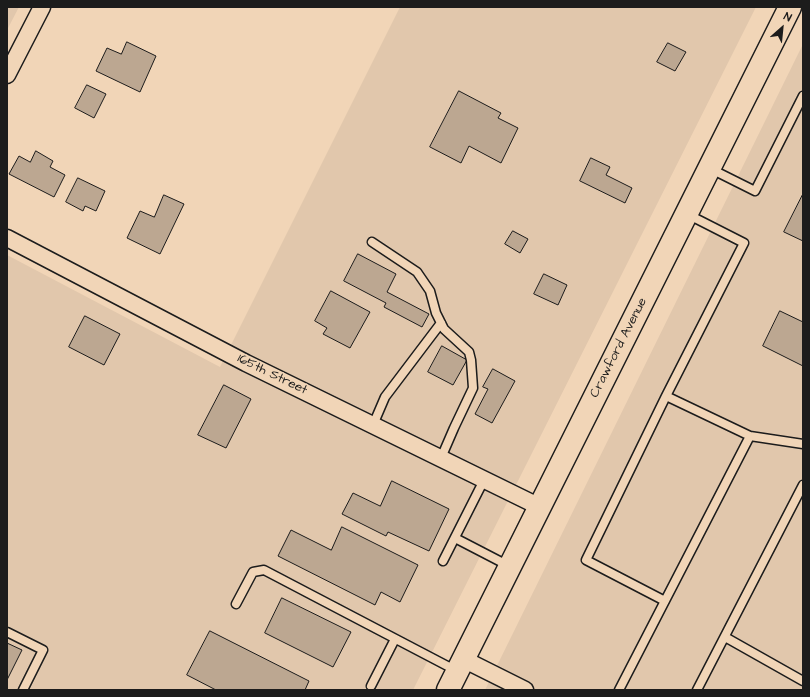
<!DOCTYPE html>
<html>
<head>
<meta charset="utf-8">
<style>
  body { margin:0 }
  #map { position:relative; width:810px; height:697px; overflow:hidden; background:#f1d5b7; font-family:"Architects Daughter",sans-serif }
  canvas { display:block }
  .frame { position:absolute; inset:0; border:8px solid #1c1c1c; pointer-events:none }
  .north { position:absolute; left:762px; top:8px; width:40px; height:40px; -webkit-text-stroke:3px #f1d5b7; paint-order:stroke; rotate:27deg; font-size:11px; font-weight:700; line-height:16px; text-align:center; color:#1c1c1c }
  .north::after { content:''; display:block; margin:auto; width:14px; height:18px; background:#1c1c1c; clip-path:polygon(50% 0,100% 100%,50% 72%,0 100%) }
</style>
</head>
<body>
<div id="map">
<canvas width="810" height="697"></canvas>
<div class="frame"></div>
<div class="north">N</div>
</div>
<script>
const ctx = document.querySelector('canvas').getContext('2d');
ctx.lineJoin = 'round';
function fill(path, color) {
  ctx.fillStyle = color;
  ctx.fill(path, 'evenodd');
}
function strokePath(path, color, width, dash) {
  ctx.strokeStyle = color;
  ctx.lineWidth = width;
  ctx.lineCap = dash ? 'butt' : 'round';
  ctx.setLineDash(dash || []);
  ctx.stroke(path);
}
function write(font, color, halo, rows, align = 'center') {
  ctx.font = font + ' "Architects Daughter",sans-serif';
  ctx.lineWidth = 3;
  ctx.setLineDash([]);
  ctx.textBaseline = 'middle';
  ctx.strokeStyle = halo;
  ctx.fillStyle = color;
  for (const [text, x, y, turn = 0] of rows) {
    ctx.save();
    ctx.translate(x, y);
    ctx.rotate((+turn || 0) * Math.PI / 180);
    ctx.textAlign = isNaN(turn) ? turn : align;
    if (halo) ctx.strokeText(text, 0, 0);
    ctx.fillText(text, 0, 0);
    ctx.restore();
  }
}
fill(new Path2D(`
  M 7,7 L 19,7 L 7,30 Z
  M 400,7 L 756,7 L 413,690 L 7,690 L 7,255 L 220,367 Z
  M 803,44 L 803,690 L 485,690 Z`), '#e1c7ac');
const building = new Path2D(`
  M 127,42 L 156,56 L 140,92 L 96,71 L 107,48 L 121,54 Z
  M 668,43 L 686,52 L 675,71 L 657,62 Z
  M 87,85 L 106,94 L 94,118 L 75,108 Z
  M 459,91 L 501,113 L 498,118 L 518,128 L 501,163 L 469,146 L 461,163 L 430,147 Z
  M 36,151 L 53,161 L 50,167 L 65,175 L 54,197 L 9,174 L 19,156 L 30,162 Z
  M 591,158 L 610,167 L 606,175 L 632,188 L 625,203 L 580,181 Z
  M 78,178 L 105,191 L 96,211 L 85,206 L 83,211 L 66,202 Z
  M 803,194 L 803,241 L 784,232 Z
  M 164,195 L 184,204 L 160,254 L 127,238 L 140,211 L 154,217 Z
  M 513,231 L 528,239 L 520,253 L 505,244 Z
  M 358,254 L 396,274 L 387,292 L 429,314 L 422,327 L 384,307 L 386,303 L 344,281 Z
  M 544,274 L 567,285 L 558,305 L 534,294 Z
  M 331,291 L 370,312 L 350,348 L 323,334 L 327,328 L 315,321 Z
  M 780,311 L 803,322 L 803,366 L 763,346 Z
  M 85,316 L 120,334 L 104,365 L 69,347 Z
  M 442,346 L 467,360 L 453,385 L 428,372 Z
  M 493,369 L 515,381 L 492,423 L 475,414 L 488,389 L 483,387 Z
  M 224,385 L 251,399 L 226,448 L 198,435 Z
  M 392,481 L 449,509 L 429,551 L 388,532 L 386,536 L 342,514 L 353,493 L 380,506 Z
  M 342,527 L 418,565 L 400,602 L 381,592 L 375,605 L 278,556 L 291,530 L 331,550 Z
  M 282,598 L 351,632 L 333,667 L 265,633 Z
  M 210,631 L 309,681 L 305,690 L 216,690 L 187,675 Z
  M 7,643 L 22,650 L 7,680 Z`);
fill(building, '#bca791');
strokePath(building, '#1c1c1c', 1);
const service = new Path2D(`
  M 711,169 L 755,191 L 803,96
  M 372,242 L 417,272 L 430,291 L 436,313 L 444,329 L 469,352 L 471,360 L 473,388 L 454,428 L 441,458
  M 373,425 L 385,397 L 441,323
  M 750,436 L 803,444
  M 455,538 L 509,566
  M 443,561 L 484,480
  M 665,601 L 586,560 L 666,396 L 744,243 L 687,214
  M 236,604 L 253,572 L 264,570 L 457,671
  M 7,632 L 43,650 L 23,690
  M 725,637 L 803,681
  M 371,686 L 395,639
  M 619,690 L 750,436 L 666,396
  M 697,690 L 803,485`);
const minor = new Path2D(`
  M 7,75 L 42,7
  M 7,238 L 246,363 L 540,507
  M 463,659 L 525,690`);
const secondary = new Path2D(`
  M 448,690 L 790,7`);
strokePath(service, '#1c1c1c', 11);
strokePath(minor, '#1c1c1c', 19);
strokePath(secondary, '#1c1c1c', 25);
strokePath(service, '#f1d5b7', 8);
strokePath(minor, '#f1d5b7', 16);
strokePath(secondary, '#f1d5b7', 22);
write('13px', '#1c1c1c', '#f1d5b7', [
  ["Crawford Avenue",619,348,-63],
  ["165th Street",272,375,26]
]);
</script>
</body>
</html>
